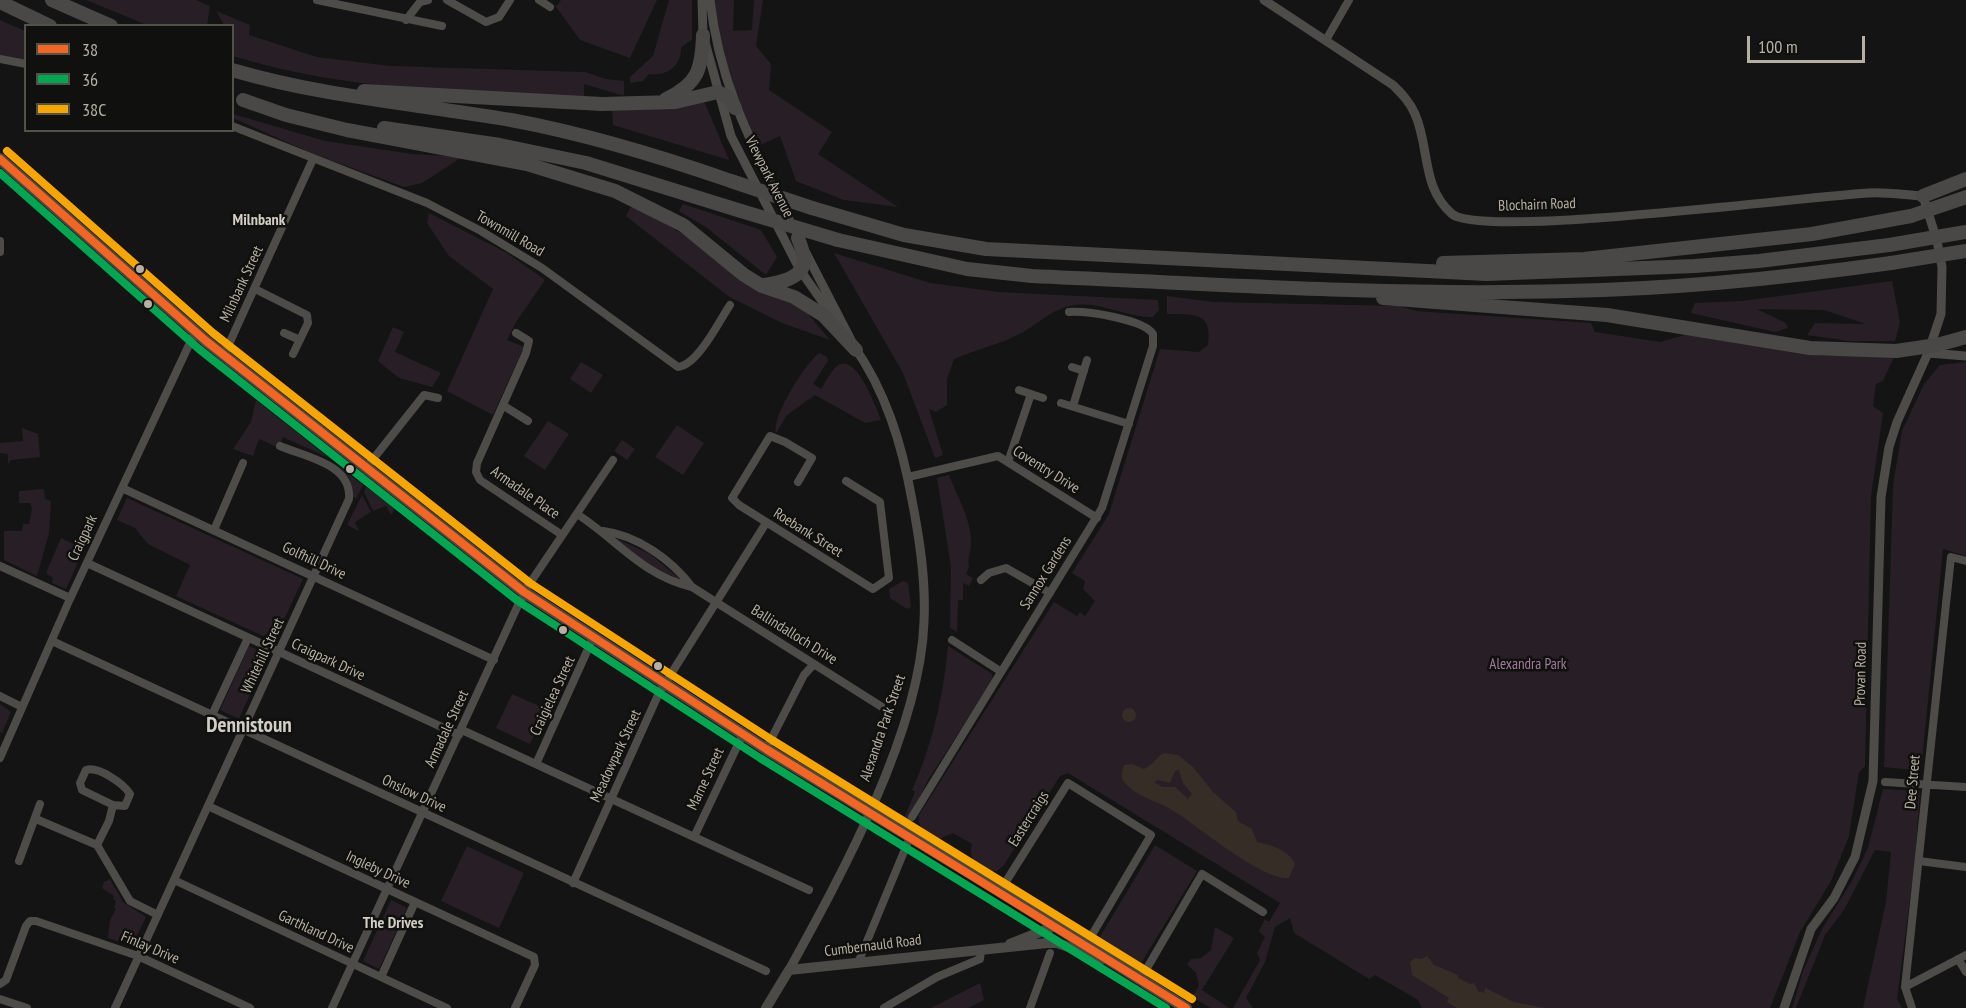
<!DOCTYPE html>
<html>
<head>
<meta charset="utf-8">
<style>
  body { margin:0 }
  #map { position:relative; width:1966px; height:1008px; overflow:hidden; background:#141414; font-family:"PT Sans Narrow",sans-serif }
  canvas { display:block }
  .legend { position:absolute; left:24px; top:24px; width:210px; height:108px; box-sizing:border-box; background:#10100e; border:2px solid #52504a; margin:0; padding:8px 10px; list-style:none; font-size:18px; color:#b6b0a4 }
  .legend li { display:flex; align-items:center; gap:12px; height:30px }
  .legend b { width:30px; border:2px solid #52504a }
  .scale { position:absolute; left:1747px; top:36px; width:118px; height:27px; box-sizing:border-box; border:3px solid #b6b0a4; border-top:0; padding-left:8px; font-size:18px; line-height:21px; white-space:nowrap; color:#b6b0a4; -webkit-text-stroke:4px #10100e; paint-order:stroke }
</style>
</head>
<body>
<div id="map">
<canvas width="1966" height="1008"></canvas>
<ul class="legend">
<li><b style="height:8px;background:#f26522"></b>38</li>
<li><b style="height:8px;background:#00a651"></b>36</li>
<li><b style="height:8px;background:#f7a600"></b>38C</li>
</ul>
<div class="scale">100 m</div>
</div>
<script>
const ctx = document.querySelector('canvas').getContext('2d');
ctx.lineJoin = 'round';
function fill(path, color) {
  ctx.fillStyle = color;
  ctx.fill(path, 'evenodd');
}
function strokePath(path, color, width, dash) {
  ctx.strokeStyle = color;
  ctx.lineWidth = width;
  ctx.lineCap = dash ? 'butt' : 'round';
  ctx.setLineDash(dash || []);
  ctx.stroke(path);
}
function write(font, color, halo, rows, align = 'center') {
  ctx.font = font + ' "PT Sans Narrow",sans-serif';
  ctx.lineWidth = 5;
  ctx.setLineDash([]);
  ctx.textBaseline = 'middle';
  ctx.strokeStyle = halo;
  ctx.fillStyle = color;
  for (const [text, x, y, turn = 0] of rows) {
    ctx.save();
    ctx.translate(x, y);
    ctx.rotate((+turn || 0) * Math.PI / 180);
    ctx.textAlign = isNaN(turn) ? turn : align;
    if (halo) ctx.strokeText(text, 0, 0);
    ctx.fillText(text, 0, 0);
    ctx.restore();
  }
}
fill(new Path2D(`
  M 86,0 L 196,0 L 210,6 L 207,26 L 147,25 Z
  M 561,0 L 657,0 L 630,58 L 580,40 L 556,7 Z
  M 669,0 L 692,0 L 692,40 L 681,47 C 682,66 666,77 649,74 L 643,81 L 630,83 L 630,77 L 653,56 Z
  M 713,0 L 734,0 L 733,31 L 752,30 L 754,0 L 763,0 L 756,46 L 771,64 L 769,90 L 832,132 L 818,154 L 898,207 L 844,200 L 796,181 L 780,136 L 758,146 L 732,91 L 720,52 Z
  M 216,11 L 250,25 L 249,35 L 317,57 L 390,66 L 585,72 L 606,79 L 624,81 L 624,96 L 584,84 L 584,97 C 468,93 340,90 233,56 L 232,26 L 224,25 Z
  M 0,20 L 25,31 L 25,61 L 0,56 Z
  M 704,101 L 729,160 L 613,125 L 612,109 Z
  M 233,114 L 325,141 L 412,154 L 462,157 L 422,183 L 404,187 L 309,152 L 233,118 Z
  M 633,203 L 692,240 L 741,282 L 804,309 L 830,340 L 782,323 L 728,296 L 626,216 Z
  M 683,204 L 761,230 L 777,257 L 766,275 L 707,228 L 679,211 Z
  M 429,213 L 507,253 L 545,280 L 516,322 L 507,340 L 524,347 L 493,415 L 447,391 L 493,289 L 449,256 L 427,223 Z
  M 834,253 L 930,283 L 999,292 L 1158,300 L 1159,310 L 1153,317 C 1127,318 1103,302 1076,305 C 1054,307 1041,322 1023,332 C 1002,344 977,349 954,359 L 947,379 L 947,405 L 936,412 L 929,409 L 943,455 L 935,458 L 903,373 Z
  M 1892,281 L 1900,322 L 1895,341 L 1849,341 L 1807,335 L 1815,323 L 1866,324 L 1824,310 L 1757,309 L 1786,323 L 1788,328 L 1775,332 L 1691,313 L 1695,303 L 1742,301 Z
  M 1167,296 L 1213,302 L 1399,306 L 1416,311 L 1591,323 L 1595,332 L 1660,342 L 1685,335 L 1707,337 L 1824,356 L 1895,355 L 1883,381 L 1876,384 L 1873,406 L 1883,413 L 1871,496 L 1865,766 L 1859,772 L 1849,836 L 1831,881 L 1800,932 L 1770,1008 L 1422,1008 L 1418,1000 L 1375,975 L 1369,979 L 1294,933 L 1290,918 L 1275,927 L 1265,962 L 1246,998 L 1253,1008 L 1233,1008 L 1260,960 L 1257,953 L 1265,937 L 1259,931 L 1265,919 L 1269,922 L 1280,903 L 1068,773 L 1060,776 L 1004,865 L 997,871 C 981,873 967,860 972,844 L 953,833 L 939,839 C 928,835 917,829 919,815 L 1054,602 L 1077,616 L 1080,612 L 1085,616 L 1095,601 L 1083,589 L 1085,581 L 1072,573 L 1109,514 L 1160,349 L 1199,352 L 1208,345 C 1213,310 1192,315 1167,314 Z
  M 393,327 L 404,332 L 395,352 L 441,373 L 432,387 L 399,378 L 378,361 Z
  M 819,353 L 827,357 L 828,361 L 813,384 L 821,389 C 825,383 831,371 837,366 C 856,351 877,410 881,420 L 865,423 L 815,395 L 787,415 L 776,433 C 772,416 805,364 819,353 Z
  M 581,362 L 603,375 L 591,393 L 570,379 Z
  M 1966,362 L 1966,556 L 1943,549 L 1921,771 L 1884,767 L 1893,485 L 1902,431 L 1924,384 L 1940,365 Z
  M 256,400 L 329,458 L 283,437 L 279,448 L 259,439 L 253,456 L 233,449 L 251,422 Z
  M 548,421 L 569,434 L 545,470 L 524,456 Z
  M 677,425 L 704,443 L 683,475 L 655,457 Z
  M 22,428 L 38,434 L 40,457 L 11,460 L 8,464 L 8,454 L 0,453 L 0,443 L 23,441 Z
  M 622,440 L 635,449 L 627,460 L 614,451 Z
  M 340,467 L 363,485 L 356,499 L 352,496 L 350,479 Z
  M 949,475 C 957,496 972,521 971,544 C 971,553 967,557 969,567 L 966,574 L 973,578 L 969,586 L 963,583 L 963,600 L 958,600 L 957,632 L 950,628 L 951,567 L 937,478 Z
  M 366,487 L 395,508 L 391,515 L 386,506 L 373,511 L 364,492 Z
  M 44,489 L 45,499 L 51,501 L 49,533 L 37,576 L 4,560 L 4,531 L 22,531 L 23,524 L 29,524 L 32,509 L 30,503 L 19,503 L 19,491 Z
  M 362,495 L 371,512 L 355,522 L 359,531 L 347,525 Z
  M 127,498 L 303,579 L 274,641 L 176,596 L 190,565 L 148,544 L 135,528 L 117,520 Z
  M 613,537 L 650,554 L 681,580 L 644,563 Z
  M 61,538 L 84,549 L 66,589 L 52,583 L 53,578 L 46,573 Z
  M 903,581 L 908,583 L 911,607 L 907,609 L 890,598 L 889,589 Z
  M 249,646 L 268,655 L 239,719 L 220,710 Z
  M 948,646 L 992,674 L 993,680 L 928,780 L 908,820 L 904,818 L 915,792 L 912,790 C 933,743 943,697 948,646 Z
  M 512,694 L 546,709 L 530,744 L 496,728 Z
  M 0,704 L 11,712 L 2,733 L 0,732 Z
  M 1883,789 L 1920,791 L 1915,860 L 1897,999 L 1902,1008 L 1863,1008 L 1886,902 L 1891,852 L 1875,850 L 1844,910 L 1825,935 L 1796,1008 L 1792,1008 L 1803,971 L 1822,929 L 1852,881 L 1868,848 Z
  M 1155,845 L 1197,871 L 1140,965 L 1098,940 Z
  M 467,846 L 524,873 L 499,928 L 441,901 Z
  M 110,879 L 123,902 L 146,917 L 132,946 L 108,938 L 110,920 L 116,909 L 114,908 L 116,901 L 113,899 L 114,896 L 102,888 L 104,882 Z
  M 391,900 L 407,908 L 379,969 L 363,961 Z
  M 1215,927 L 1234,938 L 1202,990 L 1229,1008 L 1211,1008 L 1192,997 L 1199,986 L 1196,973 L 1187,964 L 1191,959 L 1201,958 L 1211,950 Z
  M 980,983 L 984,1000 L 968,1008 L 931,1008 Z`), '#271f25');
fill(new Path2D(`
  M1122 715a7 7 0 1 1 14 0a7 7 0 1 1-14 0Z
  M 1164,753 L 1178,755 L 1193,767 L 1213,792 L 1236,812 L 1238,821 L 1252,829 L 1257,842 C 1271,845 1289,850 1295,864 L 1289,878 C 1262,881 1197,825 1172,810 C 1157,801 1135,796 1124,782 C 1120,776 1122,771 1124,765 L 1132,764 L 1144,769 C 1153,765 1155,758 1164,753 ZM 1179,770 L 1183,783 L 1192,794 L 1188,799 L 1175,787 L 1162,787 L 1154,782 L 1158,780 L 1170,783 L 1175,771 Z
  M 1427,956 L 1434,965 L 1458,975 L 1458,978 L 1470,984 L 1474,983 L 1478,991 L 1484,993 L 1485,988 L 1514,1002 L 1545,1008 L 1457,1008 L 1447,1002 L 1449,998 L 1412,975 L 1410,962 L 1415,958 L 1421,959 Z`), '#362d27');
strokePath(new Path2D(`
  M 317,0 L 442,26
  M 447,0 L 486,22 L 499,17 L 510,0
  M 539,0 L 550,7
  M 406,20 L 420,2 L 428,0
  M 1326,40 L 1349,0
  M 0,59 L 26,64
  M 232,126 L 427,203 L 481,231 L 542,268 L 678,367 C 698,365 719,321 730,305
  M 0,241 L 0,252
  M 255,289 L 307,315 L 308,323 L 293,354
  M 284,333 L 300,340
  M 516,333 L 529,341 L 526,353 L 477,463 L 476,472 L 480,480 L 562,535
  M 224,355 L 313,159
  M 1072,367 L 1084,371
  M 1019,390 L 1043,398
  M 1061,403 L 1129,424
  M 504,406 L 528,421
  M 1073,406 L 1087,360
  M 1008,462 L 1031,394
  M 366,468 L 424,395 L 438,398
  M 908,477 L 998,456 L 1097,518
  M 798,482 L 812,458 L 785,442 L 770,436 L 732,498 L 739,505 L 873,589 L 889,578 L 880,502 L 846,481
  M 122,488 L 494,660
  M 577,514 C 616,539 643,576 692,587 L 882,707
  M 214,530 L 243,463
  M 603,531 C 637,535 672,560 692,587
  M 87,563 L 459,735
  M 0,566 L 70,598
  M 981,580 L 989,573 L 1006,568 L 1050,593
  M 524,592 L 613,460
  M 952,640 L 1000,671
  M 52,641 L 766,971
  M 0,696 L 22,707
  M 212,715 L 248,638
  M 462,730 L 809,890
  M 766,749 L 804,675 L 814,664
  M 0,758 L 69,601 L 195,332
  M 536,764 L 593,638
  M 1885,782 L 1966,787
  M 208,806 L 534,957 L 535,965 L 515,1008
  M 912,817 L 1102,508 L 1153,346 L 1153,334 C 1143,319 1087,311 1069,312
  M 36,819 L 97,845 L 130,901 L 158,915
  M 694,837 L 743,734
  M 97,845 L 109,821 L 113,805 L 125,806 L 130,794 C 123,783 98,766 86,770 L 80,783 L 82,790 L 113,805
  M 19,861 L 40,804
  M 1919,861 L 1966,867
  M 174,880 L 447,1008
  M 573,883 L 659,693 L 766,523
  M 1000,891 L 1068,783 L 1151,835 L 1086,945
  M 1958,959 L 1966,972
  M 858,963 L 910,837
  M 381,977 L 415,902
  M 1140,980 L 1202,874 L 1263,912
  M 0,984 L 6,980 L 26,926 L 30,921 L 36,921 L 138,956 L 250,1008
  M 1905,987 L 1966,955
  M 0,999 L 27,1008
  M 115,1008 L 349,499 C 352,464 306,457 280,446
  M 332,1008 L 519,603 L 526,593
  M 884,1008 L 937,977 L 980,959 L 981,949
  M 1030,1008 L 1050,953
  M 1912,1008 L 1905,987 L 1951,557 L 1966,561`), '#4d4c48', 8);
strokePath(new Path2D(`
  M 702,0 L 703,35 L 731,136 L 800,270 L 836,321
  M 710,0 C 720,89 755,149 793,228
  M 1264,0 L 1393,85 C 1401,93 1410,102 1415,114 C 1430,148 1421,187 1452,214 C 1481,239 1809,196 1869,193 C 1887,192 1905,195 1923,196 L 1937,241 L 1942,267 L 1941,314 L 1928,353 L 1897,422 L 1889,447 L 1881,497 L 1873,781 L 1855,857 L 1834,898 L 1811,929 L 1784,1008
  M 806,253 L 851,340
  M 1928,353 L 1966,356
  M 789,970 C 842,874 920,732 924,622 C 926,581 920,541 912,500 C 902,445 886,391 853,345`), '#4d4c48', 9);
strokePath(new Path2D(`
  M 1010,944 L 1055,926
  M 766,1008 L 789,970 L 1047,943 L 1057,943 L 1103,959`), '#4b4a46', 10);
strokePath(new Path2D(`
  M 0,159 L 206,341 L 524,592 L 766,749 L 1000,891 L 1186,1008`), '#494845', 12);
strokePath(new Path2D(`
  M 52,0 L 111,26
  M 0,2 L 50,26
  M 232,70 C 324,97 418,104 511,120 C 587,134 659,156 731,181
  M 364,91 L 602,104 L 675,102 L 718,92 L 728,97 L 735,108
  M 666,99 C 698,84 702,69 703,35
  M 243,100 L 286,115 L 347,130 L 527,164 L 615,191 L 683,225 L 744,275 L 762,286 L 794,297 L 823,315 L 856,350
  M 384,128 L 500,145 L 586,163 L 741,211
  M 1923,196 L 1966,179
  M 812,208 L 904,235 L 986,249 L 1487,274 L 1695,266 L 1759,261 L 1889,245
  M 838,240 L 967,269 L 1032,276 C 1210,284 1389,296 1567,291 C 1676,289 1784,278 1891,263
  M 1443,263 L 1584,259 L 1812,234 L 1911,216
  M 764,285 C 778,283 802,279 804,262 C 805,255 800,244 798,238
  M 1383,298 L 1607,315 L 1810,348 L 1896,351`), '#494846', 14);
strokePath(new Path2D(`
  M 731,181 L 812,208
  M 741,211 L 838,240
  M 1911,216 L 1966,197
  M 1889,245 L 1966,232
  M 1891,263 L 1966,251
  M 1896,351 L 1937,345 L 1966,337`), '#494846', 14);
strokePath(new Path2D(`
  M 0,159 L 206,341 L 524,592 L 766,749 L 1186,1008`), '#f26522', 8);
strokePath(new Path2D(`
  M 0,173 L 199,349 L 518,601 L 760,758 L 1166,1008`), '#00a651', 8);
strokePath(new Path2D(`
  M 7,151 L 213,333 L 530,583 L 772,740 L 1192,999`), '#f7a600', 8);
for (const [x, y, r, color] of [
  [140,269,5,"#b6b0a4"],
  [148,304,5,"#b6b0a4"],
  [350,469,5,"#b6b0a4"],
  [563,630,5,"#b6b0a4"],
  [658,666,5,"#b6b0a4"]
]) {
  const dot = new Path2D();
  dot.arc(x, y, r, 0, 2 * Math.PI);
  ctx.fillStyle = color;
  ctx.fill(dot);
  strokePath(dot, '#10100e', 2);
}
write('15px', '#b6b0a4', '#10100e', [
  ["Viewpark Avenue",769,177,63],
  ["Blochairn Road",1537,205,-2],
  ["Townmill Road",510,234,30],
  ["Milnbank Street",242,284,-65],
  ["Coventry Drive",1046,470,32],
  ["Armadale Place",525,493,35],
  ["Roebank Street",808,533,32],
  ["Craigpark",83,538,-65],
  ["Golfhill Drive",314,561,25],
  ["Sannox Gardens",1046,573,-58],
  ["Ballindalloch Drive",794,635,32],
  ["Whitehill Street",263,656,-65],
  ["Craigpark Drive",328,660,25],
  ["Provan Road",1861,674,-89],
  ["Craigielea Street",553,696,-65],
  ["Alexandra Park Street",883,728,-71],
  ["Armadale Street",447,729,-65],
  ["Meadowpark Street",616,756,-65],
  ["Marne Street",706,779,-65],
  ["Dee Street",1913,782,-85],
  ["Onslow Drive",414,794,25],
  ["Eastercraigs",1029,819,-58],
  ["Ingleby Drive",378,870,25],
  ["Garthland Drive",316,932,25],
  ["Cumbernauld Road",873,946,-7],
  ["Finlay Drive",150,948,23]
]);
write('15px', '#a17a9e', '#10100e', [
  ["Alexandra Park",1528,665]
]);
write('bold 16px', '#d1cec5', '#10100e', [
  ["Milnbank",259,220],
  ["The Drives",393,923]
]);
write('bold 21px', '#d1cec5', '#10100e', [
  ["Dennistoun",249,726]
]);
</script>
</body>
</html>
